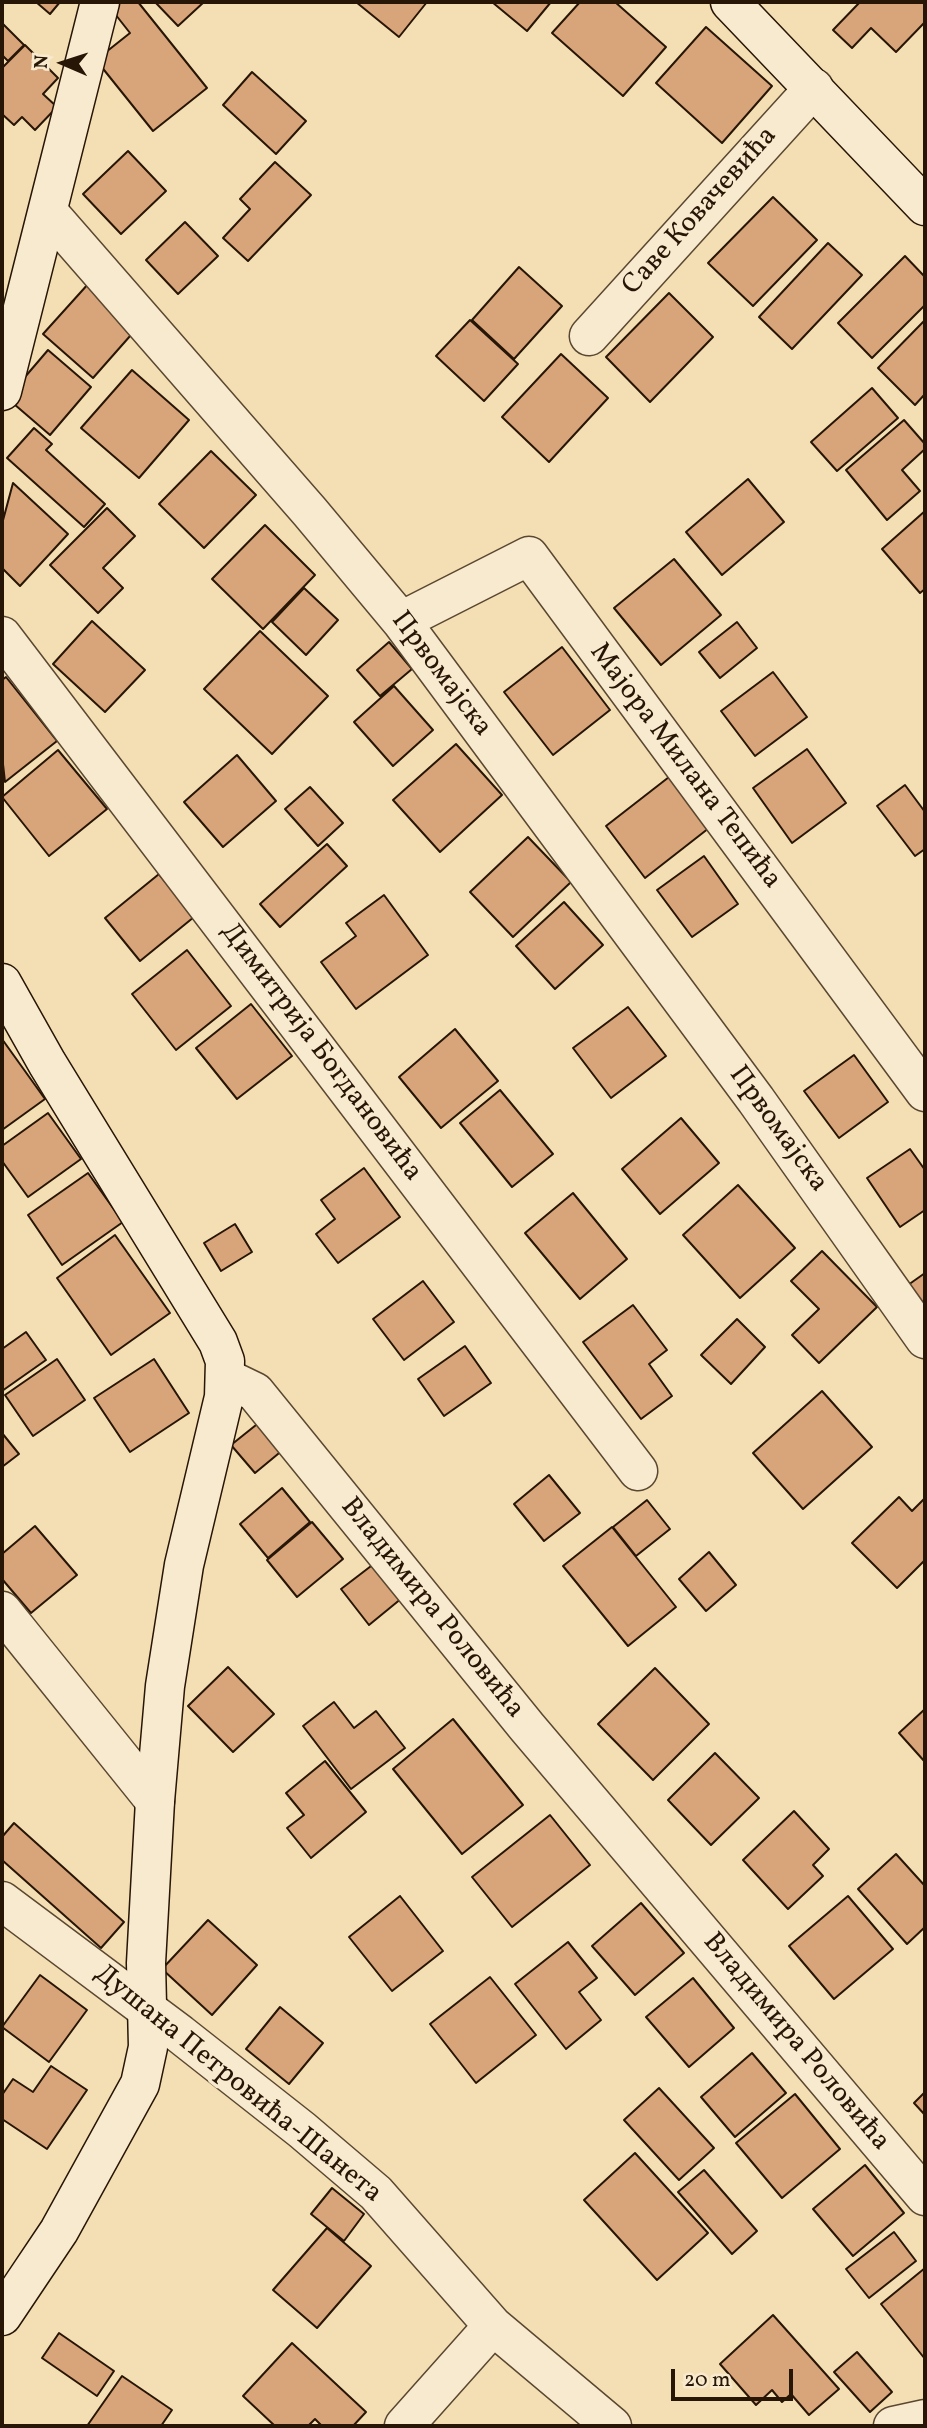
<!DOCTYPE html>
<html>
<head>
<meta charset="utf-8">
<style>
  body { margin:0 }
  #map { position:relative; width:927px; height:2428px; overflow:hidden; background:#f4deb3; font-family:Vollkorn,serif }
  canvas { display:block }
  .frame { position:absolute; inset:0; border:4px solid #271506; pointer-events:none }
  .north { position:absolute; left:28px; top:28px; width:70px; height:70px; -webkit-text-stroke:5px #f8eace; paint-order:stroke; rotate:273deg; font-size:19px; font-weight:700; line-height:28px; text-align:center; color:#271506 }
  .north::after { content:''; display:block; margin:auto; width:24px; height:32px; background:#271506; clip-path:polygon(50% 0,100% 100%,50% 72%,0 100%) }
  .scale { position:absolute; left:671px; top:2369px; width:122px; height:32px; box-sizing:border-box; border:4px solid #271506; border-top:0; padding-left:9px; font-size:21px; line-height:24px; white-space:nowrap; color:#271506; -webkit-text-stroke:5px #f8eace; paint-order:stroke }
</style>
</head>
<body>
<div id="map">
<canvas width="927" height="2428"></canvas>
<div class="frame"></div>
<div class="north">N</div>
<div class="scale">20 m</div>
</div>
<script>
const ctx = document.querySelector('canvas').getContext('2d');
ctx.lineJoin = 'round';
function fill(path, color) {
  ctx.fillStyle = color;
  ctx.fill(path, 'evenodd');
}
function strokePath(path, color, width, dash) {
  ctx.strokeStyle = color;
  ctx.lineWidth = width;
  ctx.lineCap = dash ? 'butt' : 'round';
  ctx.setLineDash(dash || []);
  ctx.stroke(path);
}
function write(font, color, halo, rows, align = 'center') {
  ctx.font = font + ' Vollkorn,serif';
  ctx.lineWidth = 7;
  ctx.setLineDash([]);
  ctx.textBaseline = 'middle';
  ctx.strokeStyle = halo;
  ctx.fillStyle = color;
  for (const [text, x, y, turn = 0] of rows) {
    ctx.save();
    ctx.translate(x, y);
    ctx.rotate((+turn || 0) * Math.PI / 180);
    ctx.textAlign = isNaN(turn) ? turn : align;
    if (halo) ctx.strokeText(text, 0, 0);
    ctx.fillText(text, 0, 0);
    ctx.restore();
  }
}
const building = new Path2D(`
  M 36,2 L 60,2 L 50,14 Z
  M 113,2 L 138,2 L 207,88 L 153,131 L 96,60 L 130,33 L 108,5 Z
  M 155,2 L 204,2 L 178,26 Z
  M 356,2 L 427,2 L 399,37 Z
  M 492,2 L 551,2 L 527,31 Z
  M 580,2 L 615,2 L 666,47 L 623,96 L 552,33 Z
  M 860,2 L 925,2 L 925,22 L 896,52 L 871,28 L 852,48 L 833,30 Z
  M 2,23 L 24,45 L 8,61 L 2,55 Z
  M 706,27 L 772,86 L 722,143 L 656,83 Z
  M 25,45 L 58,78 L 43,94 L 57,107 L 35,130 L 22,117 L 14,125 L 2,114 L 2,68 Z
  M 252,72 L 306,121 L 276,154 L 223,105 Z
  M 128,151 L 166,191 L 121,234 L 83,194 Z
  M 275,162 L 311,195 L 248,261 L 223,238 L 250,209 L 240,199 Z
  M 773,197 L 817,240 L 753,306 L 708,263 Z
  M 185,222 L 218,256 L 178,294 L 146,260 Z
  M 828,243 L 862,275 L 792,349 L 759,317 Z
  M 905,256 L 925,277 L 925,305 L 872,358 L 838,323 Z
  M 519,267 L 562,306 L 514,359 L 472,320 Z
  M 89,283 L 138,327 L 93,378 L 43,334 Z
  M 669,293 L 713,337 L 650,402 L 606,357 Z
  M 470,320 L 518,364 L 484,401 L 436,356 Z
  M 925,320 L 925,394 L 915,405 L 878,368 Z
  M 48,350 L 91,387 L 50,435 L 7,398 Z
  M 561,354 L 608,398 L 549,462 L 502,417 Z
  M 132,370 L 189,420 L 139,478 L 81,428 Z
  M 872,388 L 898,418 L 837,471 L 811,442 Z
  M 904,420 L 925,444 L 925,449 L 902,470 L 920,491 L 887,520 L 846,470 Z
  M 34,428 L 52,444 L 46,450 L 105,504 L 84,527 L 7,458 Z
  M 211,451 L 256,495 L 204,548 L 159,504 Z
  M 748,479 L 784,522 L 722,575 L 686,532 Z
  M 13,483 L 68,534 L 20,586 L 2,568 L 2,524 Z
  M 107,508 L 135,536 L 103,568 L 123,588 L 98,613 L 50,565 Z
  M 925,511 L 925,589 L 920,593 L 882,549 Z
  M 265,525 L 315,575 L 263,629 L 212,579 Z
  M 674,559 L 721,615 L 661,665 L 614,608 Z
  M 304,588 L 338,620 L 306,655 L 272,622 Z
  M 92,621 L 145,670 L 105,712 L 53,664 Z
  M 737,622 L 757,648 L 720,678 L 699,652 Z
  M 260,631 L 328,696 L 272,754 L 204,689 Z
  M 389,642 L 412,669 L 380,696 L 357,670 Z
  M 562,647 L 610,710 L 553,755 L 504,692 Z
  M 773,672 L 807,717 L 755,756 L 721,711 Z
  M 6,677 L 57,741 L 5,782 L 2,755 L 2,680 Z
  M 394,686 L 433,730 L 393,766 L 354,722 Z
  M 456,744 L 502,795 L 440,852 L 393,800 Z
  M 807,749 L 846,803 L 792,843 L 753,788 Z
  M 58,750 L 107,809 L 49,856 L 2,797 Z
  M 237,755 L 276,801 L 223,847 L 184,802 Z
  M 669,777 L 709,828 L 645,878 L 606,826 Z
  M 905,785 L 925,812 L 925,849 L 915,856 L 877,806 Z
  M 310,787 L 343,823 L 318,846 L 285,809 Z
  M 528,837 L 571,882 L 513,937 L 470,892 Z
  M 327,844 L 347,866 L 280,927 L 260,904 Z
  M 704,856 L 738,904 L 692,937 L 657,890 Z
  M 159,874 L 194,917 L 140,961 L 105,918 Z
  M 384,895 L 428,955 L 356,1009 L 321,962 L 356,936 L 346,923 Z
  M 564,902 L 603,945 L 555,989 L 516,946 Z
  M 187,950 L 231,1006 L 176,1050 L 132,994 Z
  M 251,1004 L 292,1056 L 237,1099 L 196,1048 Z
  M 628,1007 L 666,1056 L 611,1098 L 573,1048 Z
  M 455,1029 L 498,1081 L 441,1128 L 399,1077 Z
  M 2,1039 L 45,1099 L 2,1130 Z
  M 854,1055 L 888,1102 L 839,1138 L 804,1091 Z
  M 500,1090 L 553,1154 L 512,1187 L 460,1123 Z
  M 48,1113 L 81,1159 L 28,1197 L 2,1161 L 2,1146 Z
  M 681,1118 L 719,1163 L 660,1214 L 622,1169 Z
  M 910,1149 L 925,1170 L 925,1210 L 900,1227 L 867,1178 Z
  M 364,1168 L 400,1217 L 338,1263 L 316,1234 L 335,1219 L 321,1200 Z
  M 88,1173 L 123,1222 L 62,1265 L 28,1215 Z
  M 738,1185 L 795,1248 L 740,1298 L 683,1235 Z
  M 573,1193 L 627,1259 L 580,1299 L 525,1233 Z
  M 235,1224 L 252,1252 L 221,1271 L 204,1243 Z
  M 115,1235 L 170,1313 L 111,1355 L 57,1278 Z
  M 822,1251 L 877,1307 L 819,1363 L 792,1335 L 819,1309 L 791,1281 Z
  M 925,1273 L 925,1310 L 908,1285 Z
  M 423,1281 L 454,1322 L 404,1360 L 373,1319 Z
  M 633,1305 L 667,1350 L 649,1364 L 672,1396 L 641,1419 L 583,1342 Z
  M 737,1319 L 765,1347 L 731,1384 L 701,1355 Z
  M 26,1332 L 46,1360 L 2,1391 L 2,1349 Z
  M 465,1346 L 491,1383 L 444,1416 L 418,1379 Z
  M 57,1359 L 85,1400 L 33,1436 L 5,1395 Z
  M 154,1359 L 189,1413 L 130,1452 L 94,1398 Z
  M 822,1391 L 872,1447 L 803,1509 L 753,1453 Z
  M 261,1421 L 284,1449 L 255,1473 L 231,1445 Z
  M 2,1433 L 19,1454 L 2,1467 Z
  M 549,1475 L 580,1513 L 544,1541 L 514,1504 Z
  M 282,1488 L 310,1522 L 268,1558 L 240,1524 Z
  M 899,1497 L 912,1511 L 925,1498 L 925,1560 L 897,1588 L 852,1543 Z
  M 647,1500 L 670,1529 L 636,1556 L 613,1527 Z
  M 312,1522 L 343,1559 L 297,1597 L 267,1560 Z
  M 35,1526 L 77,1575 L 31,1613 L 2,1579 L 2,1554 Z
  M 612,1527 L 676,1607 L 628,1646 L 563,1566 Z
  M 709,1552 L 736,1585 L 706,1611 L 679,1579 Z
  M 375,1563 L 402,1598 L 369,1625 L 341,1589 Z
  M 228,1667 L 274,1714 L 233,1752 L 188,1706 Z
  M 655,1668 L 709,1724 L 653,1780 L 598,1724 Z
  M 334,1702 L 354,1728 L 376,1711 L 405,1748 L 351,1789 L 303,1726 Z
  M 925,1709 L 925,1762 L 899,1733 Z
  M 453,1719 L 523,1805 L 462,1854 L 393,1769 Z
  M 715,1753 L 759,1798 L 711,1845 L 668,1800 Z
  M 325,1761 L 366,1812 L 311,1858 L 287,1828 L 304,1815 L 286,1793 Z
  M 794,1811 L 829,1849 L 813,1865 L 823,1876 L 788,1909 L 743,1860 Z
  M 550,1815 L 590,1865 L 512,1927 L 472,1877 Z
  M 14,1823 L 124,1922 L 101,1948 L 2,1860 L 2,1837 Z
  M 896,1854 L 925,1886 L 925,1927 L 907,1944 L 858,1889 Z
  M 400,1896 L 443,1951 L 392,1991 L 349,1937 Z
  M 848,1896 L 893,1949 L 834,1999 L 789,1946 Z
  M 641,1903 L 684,1953 L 635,1995 L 592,1946 Z
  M 208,1920 L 257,1965 L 212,2015 L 162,1969 Z
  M 568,1942 L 597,1978 L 579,1992 L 601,2020 L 566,2049 L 515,1984 Z
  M 40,1975 L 87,2010 L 49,2062 L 2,2027 Z
  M 490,1977 L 536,2035 L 476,2083 L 430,2024 Z
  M 693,1978 L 734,2028 L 689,2067 L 646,2017 Z
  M 280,2007 L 323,2043 L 289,2084 L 246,2049 Z
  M 752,2053 L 786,2093 L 735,2137 L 701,2097 Z
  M 51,2066 L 87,2090 L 47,2149 L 2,2119 L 2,2095 L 13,2079 L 33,2092 Z
  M 659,2088 L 714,2148 L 679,2180 L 624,2120 Z
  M 925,2092 L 925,2115 L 914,2103 Z
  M 795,2094 L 840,2149 L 782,2198 L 736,2143 Z
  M 635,2153 L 708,2233 L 657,2280 L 584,2200 Z
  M 865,2165 L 904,2213 L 853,2256 L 813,2209 Z
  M 704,2170 L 757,2231 L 732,2254 L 678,2192 Z
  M 332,2188 L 364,2214 L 344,2241 L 311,2214 Z
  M 327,2228 L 371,2266 L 317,2328 L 273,2290 Z
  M 894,2232 L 916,2261 L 869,2298 L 846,2269 Z
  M 925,2268 L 925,2359 L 881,2304 Z
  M 773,2315 L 839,2389 L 809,2415 L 791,2394 L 782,2402 L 772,2390 L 756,2405 L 720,2364 Z
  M 59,2333 L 114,2371 L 97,2396 L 42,2358 Z
  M 292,2343 L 366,2412 L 353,2426 L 322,2426 L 315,2419 L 308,2426 L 275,2426 L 243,2396 Z
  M 857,2352 L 892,2392 L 870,2412 L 834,2372 Z
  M 122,2376 L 172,2410 L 161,2426 L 87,2426 Z`);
fill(building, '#d8a47a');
strokePath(building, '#271506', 2);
const street = new Path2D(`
  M 49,213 L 310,512 L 401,621 L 756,1100 L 925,1339
  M 589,336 L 814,88
  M 401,621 L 529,556 L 925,1092
  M 2,636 L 638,1471
  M 226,1378 L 255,1392 L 527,1727 L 925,2196
  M 2,1611 L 155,1801
  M 2,1901 L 180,2034 L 302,2130 L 376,2193 L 493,2326 L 612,2426
  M 404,2426 L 493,2326
  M 893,2426 L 925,2419`);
const secondary = new Path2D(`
  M 730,2 L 925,206
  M 2,391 L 100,2
  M 2,983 L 47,1063 L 218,1342 L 225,1361 L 224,1397 L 184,1565 L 165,1686 L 155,1801 L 146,1963 L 148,2047 L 140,2084 L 59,2231 L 2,2316`);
strokePath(street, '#5a4731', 41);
strokePath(secondary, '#271506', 41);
strokePath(street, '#f8eace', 38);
strokePath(secondary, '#f8eace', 38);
write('28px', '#271506', '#f8eace', [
  ["Саве Ковачевића",701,212,-48],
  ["Првомајска",440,675,53],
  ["Мајора Милана Тепића",684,767,53],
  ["Димитрија Богдановића",320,1053,53],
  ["Првомајска",777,1130,54],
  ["Владимира Роловића",431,1609,51],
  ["Владимира Роловића",795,2043,50],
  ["Душана Петровића-Шанета",237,2085,39]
]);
</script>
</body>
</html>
